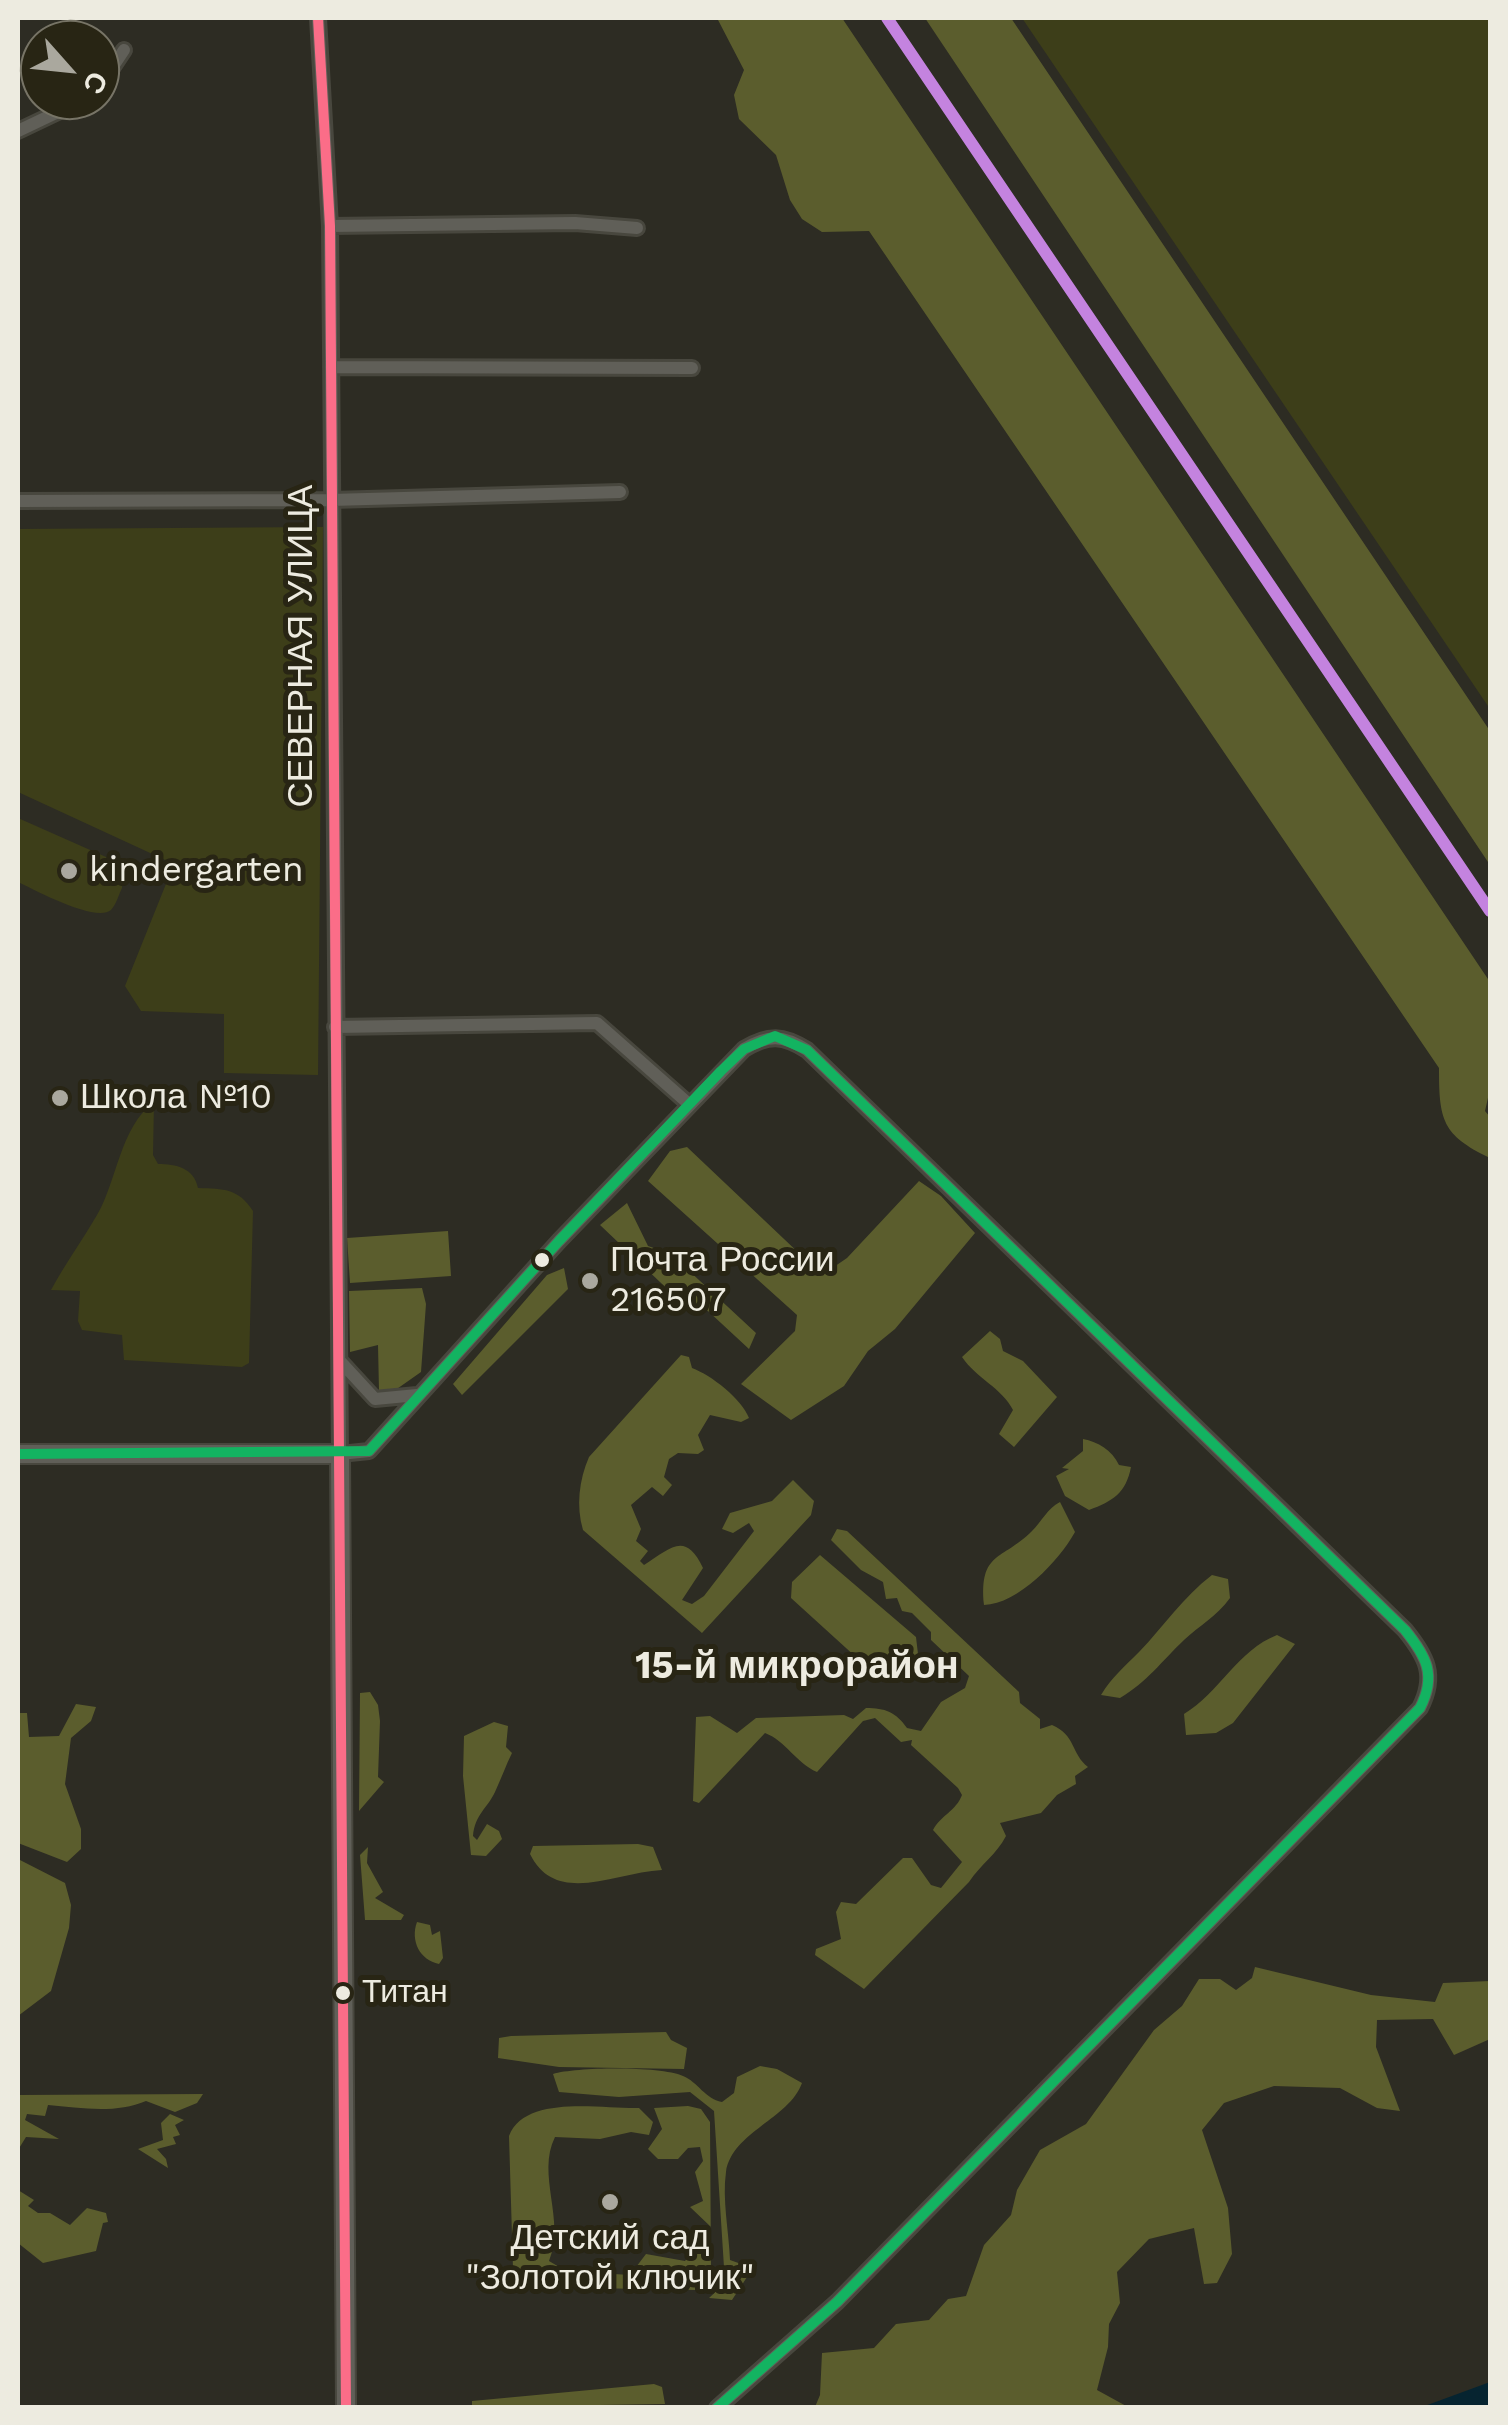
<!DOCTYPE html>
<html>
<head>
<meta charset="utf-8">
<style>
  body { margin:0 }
  #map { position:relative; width:1508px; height:2425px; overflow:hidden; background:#2d2c23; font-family:"Work Sans",sans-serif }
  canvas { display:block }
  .frame { position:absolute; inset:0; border:20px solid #edebe0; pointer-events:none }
  .north { position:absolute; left:20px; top:20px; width:100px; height:100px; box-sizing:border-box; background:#282514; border:2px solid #777466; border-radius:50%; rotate:117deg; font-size:28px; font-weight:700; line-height:40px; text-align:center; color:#edebe0 }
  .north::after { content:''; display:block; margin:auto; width:35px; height:45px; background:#aaa89e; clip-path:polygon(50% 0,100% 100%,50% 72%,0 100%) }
</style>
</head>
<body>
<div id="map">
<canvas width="1508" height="2425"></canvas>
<div class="frame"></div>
<div class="north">С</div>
</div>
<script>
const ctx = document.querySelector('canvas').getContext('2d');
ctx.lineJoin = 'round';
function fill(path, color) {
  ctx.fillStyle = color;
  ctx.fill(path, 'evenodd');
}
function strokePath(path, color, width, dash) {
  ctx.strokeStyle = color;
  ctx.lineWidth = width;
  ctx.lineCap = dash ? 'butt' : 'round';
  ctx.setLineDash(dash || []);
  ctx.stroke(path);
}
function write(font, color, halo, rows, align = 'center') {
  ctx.font = font + ' "Work Sans",sans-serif';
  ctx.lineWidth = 10;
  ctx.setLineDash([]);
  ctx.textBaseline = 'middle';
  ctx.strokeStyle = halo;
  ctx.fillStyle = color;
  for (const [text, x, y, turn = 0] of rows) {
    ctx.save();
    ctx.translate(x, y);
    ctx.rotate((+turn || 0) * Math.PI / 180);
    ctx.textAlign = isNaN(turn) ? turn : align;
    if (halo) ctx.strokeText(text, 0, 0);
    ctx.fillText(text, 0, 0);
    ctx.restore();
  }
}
fill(new Path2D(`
  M 1022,18 L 1490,18 L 1490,709 Z
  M 323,527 L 318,1075 L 224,1073 L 224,1014 L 141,1011 L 125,986 L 174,864 L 18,792 L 18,529 Z
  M 18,818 L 106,857 L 123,876 L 122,888 C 119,894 116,905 111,910 C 96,923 35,890 18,882 Z
  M 154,1102 L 153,1155 L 158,1164 C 176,1164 194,1168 198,1188 C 224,1189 238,1188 253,1211 L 249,1363 L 242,1367 L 124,1360 L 122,1335 L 82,1330 L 78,1321 L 80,1291 L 51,1290 C 65,1264 82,1241 97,1215 C 117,1181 120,1127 154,1102 Z`), '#3d3e19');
fill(new Path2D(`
  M 717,18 L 842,18 L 1490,982 L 1490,1089 L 1485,1111 L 1490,1117 L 1490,1158 C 1442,1135 1439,1120 1439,1068 L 869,231 L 822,232 L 802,219 L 790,200 L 776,155 L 739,119 L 734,95 L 744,70 Z
  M 925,18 L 1011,18 L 1490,731 L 1490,865 Z
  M 687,1147 L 822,1275 L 847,1258 L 919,1181 L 941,1196 L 975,1233 L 895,1329 L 868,1351 L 844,1386 L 791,1420 L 741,1384 L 795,1331 L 797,1315 L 648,1181 L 670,1151 Z
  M 627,1203 L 648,1246 L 671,1254 L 756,1333 L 749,1349 L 708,1311 L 681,1302 L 600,1225 Z
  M 448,1231 L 451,1276 L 350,1283 L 347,1238 Z
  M 564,1268 L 568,1289 L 462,1395 L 453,1384 L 547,1275 Z
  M 422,1288 L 426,1304 L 421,1372 L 394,1391 L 379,1391 L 378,1345 L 350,1352 L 349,1291 Z
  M 990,1331 L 1000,1339 L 1003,1351 L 1023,1361 L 1057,1397 L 1014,1447 L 999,1434 L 1013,1410 C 1002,1388 976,1378 962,1357 Z
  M 681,1355 L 689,1357 L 692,1368 C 711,1375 742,1399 749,1418 L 741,1422 L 710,1415 L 698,1435 L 704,1450 L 698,1454 L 678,1453 L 669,1459 L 664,1477 L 672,1485 L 663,1496 L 652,1487 L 631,1505 L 641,1529 L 636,1541 L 648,1551 L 640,1561 L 644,1565 C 670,1549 685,1530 703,1568 L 682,1600 L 692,1604 L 704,1596 L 754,1531 L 749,1523 L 733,1533 L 722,1529 L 730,1513 L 772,1501 L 793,1480 L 814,1501 L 811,1515 L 702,1633 L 583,1530 C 576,1506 579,1480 589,1457 Z
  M 1083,1439 C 1098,1442 1112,1450 1119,1465 L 1131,1467 C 1126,1493 1113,1501 1089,1510 L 1065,1496 L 1056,1476 L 1069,1469 L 1062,1468 L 1083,1451 Z
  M 1060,1502 L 1075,1532 C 1059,1561 1018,1604 984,1605 C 979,1551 1002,1561 1032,1531 C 1042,1521 1047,1509 1060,1502 Z
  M 837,1529 L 847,1531 L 1019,1692 L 1020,1703 L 1040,1719 L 1040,1729 L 1052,1725 C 1076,1735 1071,1754 1088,1767 L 1075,1776 L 1076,1784 L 1057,1795 L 1041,1813 L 1000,1823 L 1006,1836 C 996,1855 982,1863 969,1882 L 864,1989 L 815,1955 L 816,1949 L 841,1939 L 836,1912 L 841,1902 L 856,1904 L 903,1858 L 912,1858 L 931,1885 L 941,1888 L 962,1862 L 933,1830 C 941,1815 956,1811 962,1795 L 958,1788 L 911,1745 L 912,1740 L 901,1742 L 875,1718 L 863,1721 L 817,1772 C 796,1763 786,1741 765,1733 L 699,1803 L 693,1801 L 696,1717 L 710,1716 L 737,1733 L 756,1718 L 844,1715 L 853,1719 L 866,1708 C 885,1708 896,1712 907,1728 L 921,1731 L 941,1702 L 965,1688 L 969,1676 L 931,1640 L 931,1632 L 912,1613 L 902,1611 L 897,1598 L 886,1599 L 883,1582 L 861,1570 L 831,1540 Z
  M 820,1555 L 916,1637 L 918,1654 L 894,1678 L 879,1678 L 791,1598 L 792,1582 Z
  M 1212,1575 L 1228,1579 L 1230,1598 C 1216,1617 1200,1625 1184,1640 C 1162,1661 1147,1682 1120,1698 L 1101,1695 C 1112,1677 1124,1667 1139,1652 C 1164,1626 1183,1597 1212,1575 Z
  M 1277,1635 L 1295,1644 L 1233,1723 L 1216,1733 L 1186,1735 L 1184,1714 C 1219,1693 1238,1650 1277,1635 Z
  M 370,1692 L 378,1705 L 380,1721 L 378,1777 L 384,1782 L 359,1811 L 360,1693 Z
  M 76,1704 L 96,1707 L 91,1721 L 71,1738 L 65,1784 L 81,1829 L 81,1849 L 67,1862 L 18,1843 L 18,1713 L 27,1713 L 29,1737 L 59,1736 Z
  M 494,1722 L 508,1726 L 506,1747 L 512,1753 C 506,1765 501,1779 495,1792 C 487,1809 475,1814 473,1836 L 477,1840 L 487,1824 L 499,1831 L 502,1839 L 486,1856 L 471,1855 L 463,1776 L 464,1736 Z
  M 638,1844 L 653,1847 L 662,1870 C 616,1872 556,1907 530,1854 L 533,1846 Z
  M 368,1847 L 367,1863 L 383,1892 L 375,1898 L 404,1915 L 401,1920 L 365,1920 L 360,1855 Z
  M 18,1859 L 65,1883 L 71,1905 L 69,1928 L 51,1991 L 18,2016 Z
  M 417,1922 L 430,1925 L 432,1935 L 440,1931 L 443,1958 L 439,1964 C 420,1960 410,1941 417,1922 Z
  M 1255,1967 L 1371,1995 L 1435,2002 L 1443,1983 L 1490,1981 L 1490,2039 L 1454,2055 L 1433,2019 L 1377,2020 L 1376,2047 L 1400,2111 L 1377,2108 L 1340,2088 L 1274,2086 L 1224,2103 L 1202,2130 L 1228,2208 L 1232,2254 L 1217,2283 L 1204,2284 L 1194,2228 L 1149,2239 L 1117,2272 L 1120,2303 L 1109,2324 L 1108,2347 L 1097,2390 L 1128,2407 L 815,2407 L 820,2395 L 822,2353 L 874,2348 L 896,2324 L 929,2320 L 948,2299 L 966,2296 L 984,2245 L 1011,2215 L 1017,2190 L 1040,2150 L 1086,2124 L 1154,2030 L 1182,2006 L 1199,1979 L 1220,1979 L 1236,1990 L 1252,1978 Z
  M 666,2032 L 671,2040 L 687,2048 L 684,2069 L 559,2067 L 498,2058 L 499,2038 L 511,2036 Z
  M 760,2066 L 777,2069 L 802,2083 C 789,2119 732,2132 726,2172 C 722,2199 729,2232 730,2260 L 744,2265 L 749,2274 L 732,2300 L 709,2298 L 725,2283 L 714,2111 L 690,2092 L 619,2097 L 559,2092 L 553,2074 C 577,2067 660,2066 683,2076 C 698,2082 705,2099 722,2102 L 734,2093 L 737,2077 Z
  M 203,2094 L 197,2103 L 175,2112 L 146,2101 C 116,2114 80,2108 48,2105 L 45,2116 L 27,2114 L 25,2120 L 59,2139 L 26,2137 L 18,2150 L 18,2095 Z
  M 688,2106 L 701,2109 L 710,2122 L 711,2269 L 705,2284 L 695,2290 L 534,2287 L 513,2269 L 509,2136 C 525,2094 601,2109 639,2108 L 653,2122 L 649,2135 L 631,2132 L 600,2139 L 555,2137 C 536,2175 566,2220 549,2261 L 566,2271 L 630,2275 L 646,2254 L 685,2261 L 711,2227 L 690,2207 L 703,2201 L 695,2172 L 703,2161 L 700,2147 L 688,2148 L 678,2159 L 658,2159 L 648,2149 L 662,2129 L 654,2108 Z
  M 170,2114 L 184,2120 L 175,2125 L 180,2135 L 173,2137 L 176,2144 L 157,2149 L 166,2159 L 168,2168 L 138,2149 L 163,2140 L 161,2123 Z
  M 18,2190 L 34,2200 L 28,2206 L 38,2213 L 50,2213 L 70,2225 L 87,2208 L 106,2213 L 108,2222 L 103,2223 L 96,2251 L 43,2263 L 18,2243 Z
  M 654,2384 L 662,2387 L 665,2404 L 472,2407 L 472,2401 Z`), '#5b5d2d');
fill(new Path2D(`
  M 1490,2382 L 1490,2407 L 1422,2407 Z`), '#062430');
const street = new Path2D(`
  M 318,18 L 330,226 L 340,1454 L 369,1451 L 559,1241 L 744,1049 C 769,1034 783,1035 807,1050 L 1405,1630 C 1426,1656 1437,1675 1420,1708 L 837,2302 L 717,2408
  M 100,86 L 124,50
  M 18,131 L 83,100
  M 330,226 L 575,223 L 637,228
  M 331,367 L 692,368
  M 18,501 L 331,500 L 620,492
  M 335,1027 L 597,1023 L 690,1105
  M 340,1361 L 375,1399 L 417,1395`);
const secondary = new Path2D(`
  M 18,1454 L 340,1454 L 346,2408`);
strokePath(street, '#48473e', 18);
strokePath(secondary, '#48473e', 22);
strokePath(street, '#605f58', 12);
strokePath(secondary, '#605f58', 18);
strokePath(new Path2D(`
  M 318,18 L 330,226 L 346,2408`), '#fb6d88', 10);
strokePath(new Path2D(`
  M 18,1454 L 369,1451 L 559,1241 L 721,1071 L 744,1049 L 775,1036 L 807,1050 L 1405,1630 C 1426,1656 1437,1675 1420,1708 L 837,2302 L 717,2408`), '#13b361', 10);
strokePath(new Path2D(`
  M 887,18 L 1490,911`), '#c483df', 12);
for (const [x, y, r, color] of [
  [69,871,10,"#aaa89e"],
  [60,1098,10,"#aaa89e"],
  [542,1260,9,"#edebe0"],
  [590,1281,10,"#aaa89e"],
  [343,1993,9,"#edebe0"],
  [610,2202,10,"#aaa89e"]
]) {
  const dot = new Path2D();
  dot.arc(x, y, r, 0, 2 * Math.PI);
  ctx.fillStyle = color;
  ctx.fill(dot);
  strokePath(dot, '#282514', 4);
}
write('32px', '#edebe0', '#282514', [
  ["Титан",362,1993]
], 'left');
write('35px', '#edebe0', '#282514', [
  ["СЕВЕРНАЯ УЛИЦА",302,646,-90]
]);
write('35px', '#edebe0', '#282514', [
  ["kindergarten",89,871],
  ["Школа №10",80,1098],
  ["Почта России",610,1261],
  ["216507",610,1301],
  ["Детский сад",610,2239,"center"],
  ["\"Золотой ключик\"",610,2279,"center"]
], 'left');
write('bold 38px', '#edebe0', '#282514', [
  ["15-й микрорайон",797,1667]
]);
</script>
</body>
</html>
